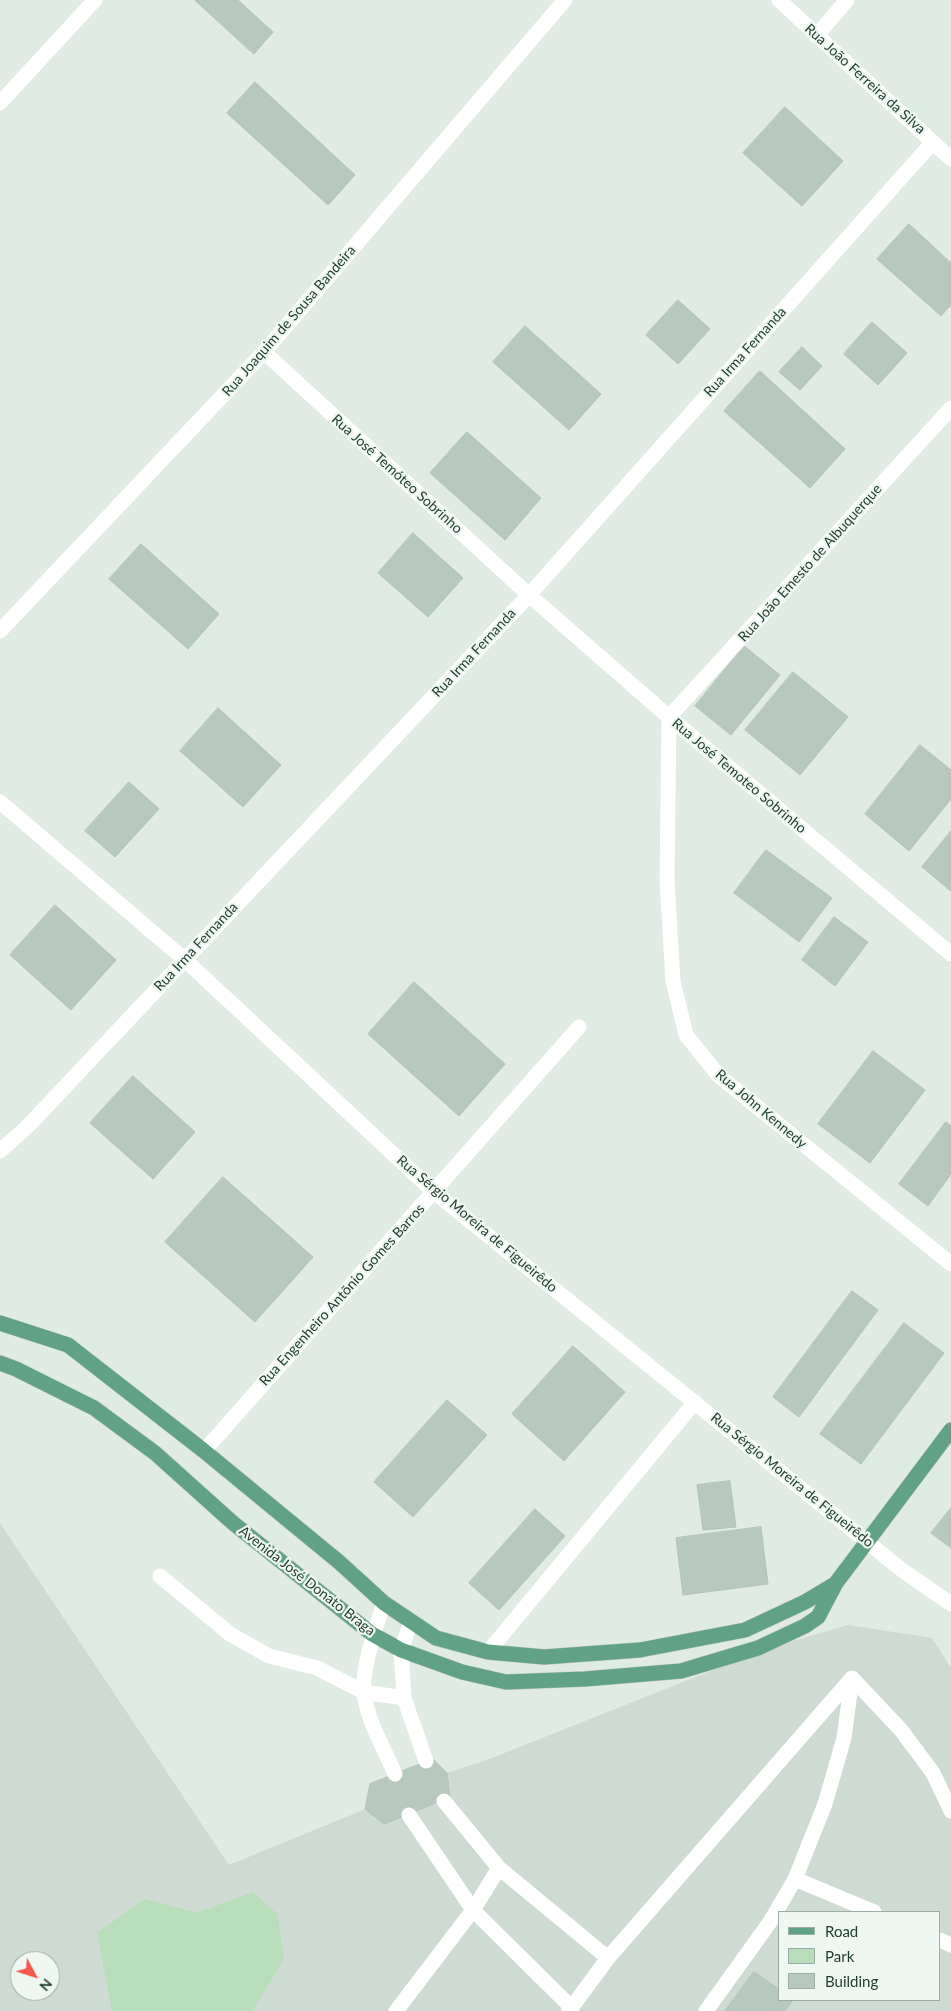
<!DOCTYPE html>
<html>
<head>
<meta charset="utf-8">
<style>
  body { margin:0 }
  #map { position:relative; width:951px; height:2011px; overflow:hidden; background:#dfebe3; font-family:Lato,sans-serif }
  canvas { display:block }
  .legend { position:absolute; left:778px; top:1911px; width:162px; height:90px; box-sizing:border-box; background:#eff7f2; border:1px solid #9caca4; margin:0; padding:6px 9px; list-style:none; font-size:15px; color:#1f3b2e }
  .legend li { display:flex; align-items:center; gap:10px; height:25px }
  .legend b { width:25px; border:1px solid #9caca4 }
  .north { position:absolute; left:10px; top:1951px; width:50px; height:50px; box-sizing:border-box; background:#eff7f2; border:1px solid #9caca4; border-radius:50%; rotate:130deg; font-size:14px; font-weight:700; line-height:20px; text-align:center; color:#1f3b2e }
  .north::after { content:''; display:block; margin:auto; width:18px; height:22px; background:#f65751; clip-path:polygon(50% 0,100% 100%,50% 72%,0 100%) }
</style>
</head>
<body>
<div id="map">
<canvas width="951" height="2011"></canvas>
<ul class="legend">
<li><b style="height:6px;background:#62a284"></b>Road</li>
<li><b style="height:14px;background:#b7ddb9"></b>Park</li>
<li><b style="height:14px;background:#b7c9be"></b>Building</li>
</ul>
<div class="north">N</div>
</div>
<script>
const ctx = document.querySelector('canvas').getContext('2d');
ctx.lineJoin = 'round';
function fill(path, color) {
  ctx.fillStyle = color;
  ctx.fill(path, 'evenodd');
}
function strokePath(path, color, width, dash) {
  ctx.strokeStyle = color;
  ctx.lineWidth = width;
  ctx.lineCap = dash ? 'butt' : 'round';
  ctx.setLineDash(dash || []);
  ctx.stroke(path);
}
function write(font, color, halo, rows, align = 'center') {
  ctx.font = font + ' Lato,sans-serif';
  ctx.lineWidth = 4.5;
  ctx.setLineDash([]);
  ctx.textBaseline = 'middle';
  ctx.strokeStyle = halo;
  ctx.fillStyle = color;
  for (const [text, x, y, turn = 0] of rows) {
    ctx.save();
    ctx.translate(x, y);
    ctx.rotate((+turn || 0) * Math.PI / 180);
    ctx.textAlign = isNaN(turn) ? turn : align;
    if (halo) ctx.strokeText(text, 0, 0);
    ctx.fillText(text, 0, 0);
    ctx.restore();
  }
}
fill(new Path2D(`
  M 0,1523 L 229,1865 L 402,1794 L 447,1773 L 487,1760 L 766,1649 L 848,1625 L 932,1638 L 951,1668 L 951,2011 L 0,2011 ZM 780,1912 L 940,1912 L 940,2000 L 780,2000 ZM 20,1961 L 50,1961 L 50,1991 L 20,1991 Z`), '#cddbd2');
fill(new Path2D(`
  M 253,1892 L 277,1914 L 284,1959 L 252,2011 L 112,2011 L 97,1933 L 145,1899 L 197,1913 Z`), '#b7ddb9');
const building = new Path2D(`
  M 195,0 L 238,0 L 273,32 L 254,54 Z
  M 255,82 L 355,175 L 328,205 L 227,113 Z
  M 785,107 L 843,161 L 802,206 L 743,153 Z
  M 909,224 L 951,263 L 951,305 L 941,316 L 877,259 Z
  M 678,300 L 710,329 L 678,364 L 646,335 Z
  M 872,322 L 907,353 L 878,385 L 844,354 Z
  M 525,326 L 601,394 L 569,430 L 493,362 Z
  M 802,347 L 822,366 L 800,390 L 779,372 Z
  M 760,371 L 845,449 L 810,488 L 724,411 Z
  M 467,432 L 541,498 L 505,540 L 430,473 Z
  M 413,533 L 463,578 L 428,617 L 378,573 Z
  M 141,544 L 219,614 L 188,649 L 109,579 Z
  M 744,646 L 780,675 L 731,735 L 695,706 Z
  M 793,672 L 848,717 L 800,775 L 745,730 Z
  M 218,708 L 281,765 L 243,807 L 180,751 Z
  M 920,745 L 951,770 L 951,799 L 909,851 L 865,814 Z
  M 129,782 L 159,809 L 115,857 L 85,831 Z
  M 951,831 L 951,891 L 922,867 Z
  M 766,850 L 832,898 L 799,942 L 734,893 Z
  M 55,905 L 116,960 L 71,1010 L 10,955 Z
  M 834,917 L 868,942 L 835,986 L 802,960 Z
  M 414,982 L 505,1064 L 459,1116 L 368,1034 Z
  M 873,1051 L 925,1090 L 870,1163 L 818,1124 Z
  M 133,1076 L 195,1132 L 153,1179 L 90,1123 Z
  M 946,1122 L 951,1126 L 951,1174 L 928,1206 L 899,1184 Z
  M 223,1177 L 313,1257 L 255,1322 L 165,1242 Z
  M 852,1291 L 878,1310 L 799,1417 L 773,1397 Z
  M 904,1323 L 944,1353 L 861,1464 L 820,1434 Z
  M 573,1346 L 625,1392 L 564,1461 L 512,1414 Z
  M 447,1400 L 487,1435 L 413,1517 L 374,1482 Z
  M 730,1481 L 736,1527 L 703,1530 L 697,1485 Z
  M 951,1508 L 951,1548 L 931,1533 Z
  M 535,1509 L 565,1536 L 499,1610 L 469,1583 Z
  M 761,1527 L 768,1584 L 683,1595 L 676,1538 Z
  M 433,1759 L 447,1773 L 450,1797 L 384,1824 L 365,1809 L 370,1784 Z
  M 754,1972 L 780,1990 L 780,2000 L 793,2000 L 785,2011 L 725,2011 Z`);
fill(building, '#b7c9be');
strokePath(building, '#b1c4b8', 1);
strokePath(new Path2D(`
  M 426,1761 L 444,1801
  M 395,1774 L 409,1815`), '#b9c8bf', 15, [15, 8]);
const major = new Path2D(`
  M 0,1323 L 68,1345 L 204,1451 L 339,1562 L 384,1603 L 436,1638 L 488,1652 L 544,1657 L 640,1650 L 745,1630 L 805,1602 L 835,1584
  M 0,1363 L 16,1369 L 94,1408 L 155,1453 L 233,1523 L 372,1634 L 401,1650 L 462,1672 L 506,1682 L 585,1679 L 681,1671 L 758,1648 L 805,1626 L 818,1617 L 836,1583 L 951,1430`);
strokePath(major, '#c0c8c4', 16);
strokePath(new Path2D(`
  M 779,0 L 951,159
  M 816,36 L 847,0
  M 0,103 L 95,0
  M 264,352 L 529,595 L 669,717 L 951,954
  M 951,408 L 669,717 L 667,881 L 673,981 L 686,1035 L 719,1076 L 951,1264
  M 0,631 L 264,352 L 565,0
  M 0,802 L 184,959 L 434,1192 L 902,1570 L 951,1604
  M 0,1151 L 28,1126 L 529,595 L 933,142
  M 204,1451 L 579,1027
  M 160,1576 L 230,1634 L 269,1656 L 317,1668 L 364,1692 L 404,1698
  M 384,1603 C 376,1625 361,1672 364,1694 C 368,1722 384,1748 395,1774
  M 411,1622 L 401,1650 L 404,1698 L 426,1761
  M 488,1652 L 695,1402
  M 852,1678 L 901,1730 L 933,1773 L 951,1811
  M 444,1801 L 499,1868 L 608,1958
  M 409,1815 L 473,1910 L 571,2007
  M 795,1879 L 874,1912
  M 940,1940 L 951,1945
  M 396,2011 L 473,1910 L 499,1868
  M 569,2011 L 608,1958 L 852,1678
  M 706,2011 L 770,1922 L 795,1879 L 825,1804 L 844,1738 L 852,1678`), '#fff', 15);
strokePath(major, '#62a284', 15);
write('14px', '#1f3b2e', '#eff7f2', [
  ["Rua João Ferreira da Silva",865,79,42],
  ["Rua Joaquim de Sousa Bandeira",289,321,-49],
  ["Rua Irma Fernanda",745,352,-48],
  ["Rua José Temóteo Sobrinho",397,474,42],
  ["Rua João Emesto de Albuquerque",810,563,-48],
  ["Rua Irma Fernanda",474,653,-47],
  ["Rua José Temoteo Sobrinho",739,776,40],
  ["Rua Irma Fernanda",196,947,-47],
  ["Rua John Kennedy",761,1109,40],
  ["Rua Sérgio Moreira de Figueirêdo",477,1224,40],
  ["Rua Engenheiro Antõnio Gomes Barros",342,1295,-48],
  ["Rua Sérgio Moreira de Figueirêdo",792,1480,39],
  ["Avenida José Donato Braga",307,1581,38]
]);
</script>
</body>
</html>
